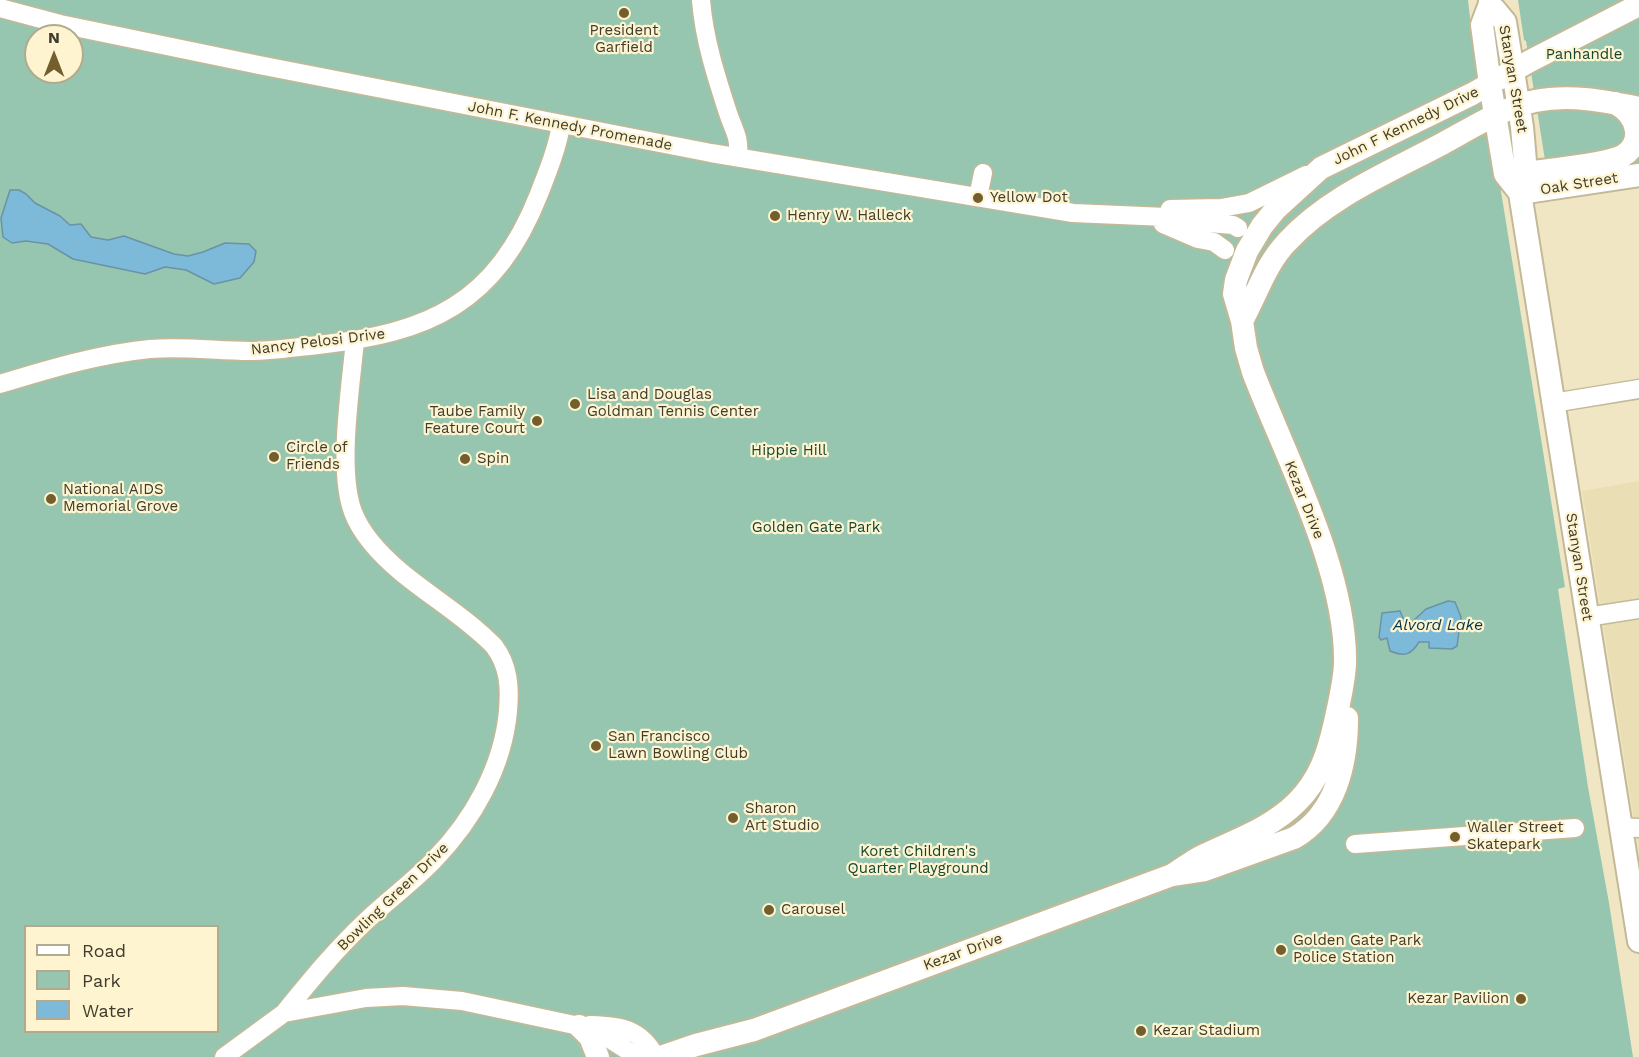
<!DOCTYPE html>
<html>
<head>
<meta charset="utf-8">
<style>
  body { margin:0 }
  #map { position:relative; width:1639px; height:1057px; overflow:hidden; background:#f1e6c4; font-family:"Work Sans",sans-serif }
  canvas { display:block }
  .legend { position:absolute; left:24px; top:925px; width:195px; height:108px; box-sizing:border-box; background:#fef4d0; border:2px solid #b2aa8f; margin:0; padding:8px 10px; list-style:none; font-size:18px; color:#3f3b2d }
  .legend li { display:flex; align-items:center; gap:12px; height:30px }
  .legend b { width:30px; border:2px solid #b2aa8f }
  .north { position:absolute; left:24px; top:24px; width:60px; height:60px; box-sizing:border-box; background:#fef4d0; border:2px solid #b2aa8f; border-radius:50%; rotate:0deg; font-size:16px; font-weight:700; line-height:24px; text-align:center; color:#3f3b2d }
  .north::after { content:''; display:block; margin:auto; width:21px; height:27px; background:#745e2e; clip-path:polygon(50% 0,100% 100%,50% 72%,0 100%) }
</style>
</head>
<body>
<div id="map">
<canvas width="1639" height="1057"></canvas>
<ul class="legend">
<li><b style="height:8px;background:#fff"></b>Road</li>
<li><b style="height:16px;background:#97c6b0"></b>Park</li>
<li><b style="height:16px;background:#7db9d8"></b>Water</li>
</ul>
<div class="north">N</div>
</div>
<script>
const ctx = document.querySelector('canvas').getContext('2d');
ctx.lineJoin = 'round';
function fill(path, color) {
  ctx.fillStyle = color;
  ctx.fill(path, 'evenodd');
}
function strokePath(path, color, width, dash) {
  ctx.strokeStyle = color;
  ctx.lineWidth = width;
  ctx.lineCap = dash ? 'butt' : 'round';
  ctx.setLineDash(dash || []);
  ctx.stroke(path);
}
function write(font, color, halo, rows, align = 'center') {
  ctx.font = font + ' "Work Sans",sans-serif';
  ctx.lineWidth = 4.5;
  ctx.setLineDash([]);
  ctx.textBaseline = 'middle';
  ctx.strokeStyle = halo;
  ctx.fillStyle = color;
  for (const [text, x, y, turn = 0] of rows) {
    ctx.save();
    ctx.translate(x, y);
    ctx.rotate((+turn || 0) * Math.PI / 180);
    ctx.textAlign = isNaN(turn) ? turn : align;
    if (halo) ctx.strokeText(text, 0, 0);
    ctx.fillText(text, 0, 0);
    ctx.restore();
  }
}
fill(new Path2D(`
  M 1639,481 L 1639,851 L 1582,491 Z`), '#eadeb4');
fill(new Path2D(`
  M 0,0 L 1468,0 L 1475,61 L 1478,69 L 1493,142 L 1565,587 L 1558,589 L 1588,787 L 1609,903 L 1633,1057 L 0,1057 ZM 36,36 L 72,36 L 72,72 L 36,72 ZM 26,926 L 218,926 L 218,1032 L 26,1032 Z
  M 1518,0 L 1639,0 L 1639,165 L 1548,179 L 1526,41 L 1524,40 Z`), '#97c6b0');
const water = new Path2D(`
  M 10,190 L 19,190 L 26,194 L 35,203 L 60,216 L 70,225 L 81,224 L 91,237 L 108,240 L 124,236 L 174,254 L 188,256 L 203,252 L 225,243 L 249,244 L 256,251 L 254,262 L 240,278 L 214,284 L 186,270 L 165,267 L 145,274 L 73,259 L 48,244 L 26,241 L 12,243 L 3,237 L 1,218 Z
  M 1448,601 L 1455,602 L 1461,617 L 1457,646 L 1452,649 L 1429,648 L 1429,642 L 1419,642 C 1411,655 1405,657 1390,651 L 1387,638 L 1381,640 L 1379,637 L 1382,613 L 1400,611 L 1403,618 L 1412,622 L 1426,609 Z`);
fill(water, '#7db9d8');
strokePath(water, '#6a93a5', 1.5);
const minor = new Path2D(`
  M 701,0 C 704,39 716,76 728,113 C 734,131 740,137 738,157
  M 0,8 L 60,24 L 259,65 L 711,153 L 1073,213 L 1166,217 L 1185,221 L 1233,225 L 1238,228
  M 978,197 L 983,173
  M 1170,209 L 1221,208 L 1249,203 L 1306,175
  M 1163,224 L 1198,239 L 1214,242 L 1225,250
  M 0,384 C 49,369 99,354 150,349 C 184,346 217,351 250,351 C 273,351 296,347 318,345 C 430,333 496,303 539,194 C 548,171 557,149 561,125
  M 1553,403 L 1639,389
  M 1587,617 L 1639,609
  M 1621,827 L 1639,828
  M 1355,844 L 1575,828
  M 284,1013 C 310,981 336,949 366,921 C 388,900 413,882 434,860 C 473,820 503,767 508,711 C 510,687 509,666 494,646 C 467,618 431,597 401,572 C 382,556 362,536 353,512 C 337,470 351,386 355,340
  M 590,1025 C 621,1026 640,1028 656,1057
  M 224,1057 L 284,1013 L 366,998 L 403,996 L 462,1001 L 579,1026 L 600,1033 L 638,1057`);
const major = new Path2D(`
  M 1490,0 L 1490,4 L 1482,25 L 1490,84 L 1505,174 L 1520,193
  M 1490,4 L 1505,22 L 1522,127 L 1526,173 L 1520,193 L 1639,941
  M 1526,173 C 1546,170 1610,164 1624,155 C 1632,150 1637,141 1636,131 C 1635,118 1626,109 1615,103
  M 1520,193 L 1639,175
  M 1242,321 C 1257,294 1265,265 1287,242 C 1327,198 1387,173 1440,145 C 1470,129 1502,108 1535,101 C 1570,94 1605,101 1639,108
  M 1172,875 C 1182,869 1192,861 1202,856 C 1235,840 1270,829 1297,802 C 1320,779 1328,753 1335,722 C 1339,703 1344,684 1345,664 C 1347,572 1286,458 1253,372 L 1246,348 L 1242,321 L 1234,294 L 1236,280 L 1247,251 L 1262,226 L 1275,210 L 1321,168 L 1472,94 L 1530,61 L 1639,5
  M 579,1026 L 590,1037 L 598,1057
  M 661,1057 L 696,1045 L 754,1030 L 1172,875 L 1205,870 L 1294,838 C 1336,814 1347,763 1347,718`);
strokePath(minor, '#c3b997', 21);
strokePath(major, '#c3b997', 26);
strokePath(minor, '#fff', 18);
strokePath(major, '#fff', 22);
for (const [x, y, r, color] of [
  [624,13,6,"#745e2e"],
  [978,198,6,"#745e2e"],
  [775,216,6,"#745e2e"],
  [575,404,6,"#745e2e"],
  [537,421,6,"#745e2e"],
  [274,457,6,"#745e2e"],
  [465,459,6,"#745e2e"],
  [51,499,6,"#745e2e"],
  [596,746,6,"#745e2e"],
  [733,818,6,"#745e2e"],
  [1455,837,6,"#745e2e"],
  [769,910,6,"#745e2e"],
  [1281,950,6,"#745e2e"],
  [1521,999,6,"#745e2e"],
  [1141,1031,6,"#745e2e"]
]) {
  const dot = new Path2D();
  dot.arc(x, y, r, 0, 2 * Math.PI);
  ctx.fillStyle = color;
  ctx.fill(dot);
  strokePath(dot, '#fef4d0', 2);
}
write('15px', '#3f3b2d', '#fef4d0', [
  ["President",624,31,"center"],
  ["Garfield",624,48,"center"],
  ["Yellow Dot",990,198],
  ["Henry W. Halleck",787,216],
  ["Lisa and Douglas",587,395],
  ["Goldman Tennis Center",587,412],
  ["Taube Family",525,412,"right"],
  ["Feature Court",525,429,"right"],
  ["Circle of",286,448],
  ["Friends",286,465],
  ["Spin",477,459],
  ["National AIDS",63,490],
  ["Memorial Grove",63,507],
  ["San Francisco",608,737],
  ["Lawn Bowling Club",608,754],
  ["Sharon",745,809],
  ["Art Studio",745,826],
  ["Waller Street",1467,828],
  ["Skatepark",1467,845],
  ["Carousel",781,910],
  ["Golden Gate Park",1293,941],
  ["Police Station",1293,958],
  ["Kezar Pavilion",1509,999,"right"],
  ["Kezar Stadium",1153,1031]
], 'left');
write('15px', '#134633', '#fef4d0', [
  ["Panhandle",1584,55],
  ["Hippie Hill",789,451],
  ["Golden Gate Park",816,528],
  ["Koret Children's",918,852],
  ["Quarter Playground",918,869]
]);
write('15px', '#3f3b2d', '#fef4d0', [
  ["Stanyan Street",1513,79,80],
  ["John F. Kennedy Promenade",570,126,11],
  ["John F Kennedy Drive",1406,126,-26],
  ["Oak Street",1579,184,-9],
  ["Nancy Pelosi Drive",318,342,-7],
  ["Kezar Drive",1304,500,68],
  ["Stanyan Street",1579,567,81],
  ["Bowling Green Drive",393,897,-44],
  ["Kezar Drive",963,952,-20]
]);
write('italic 16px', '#00364c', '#fef4d0', [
  ["Alvord Lake",1438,625]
]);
</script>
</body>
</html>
